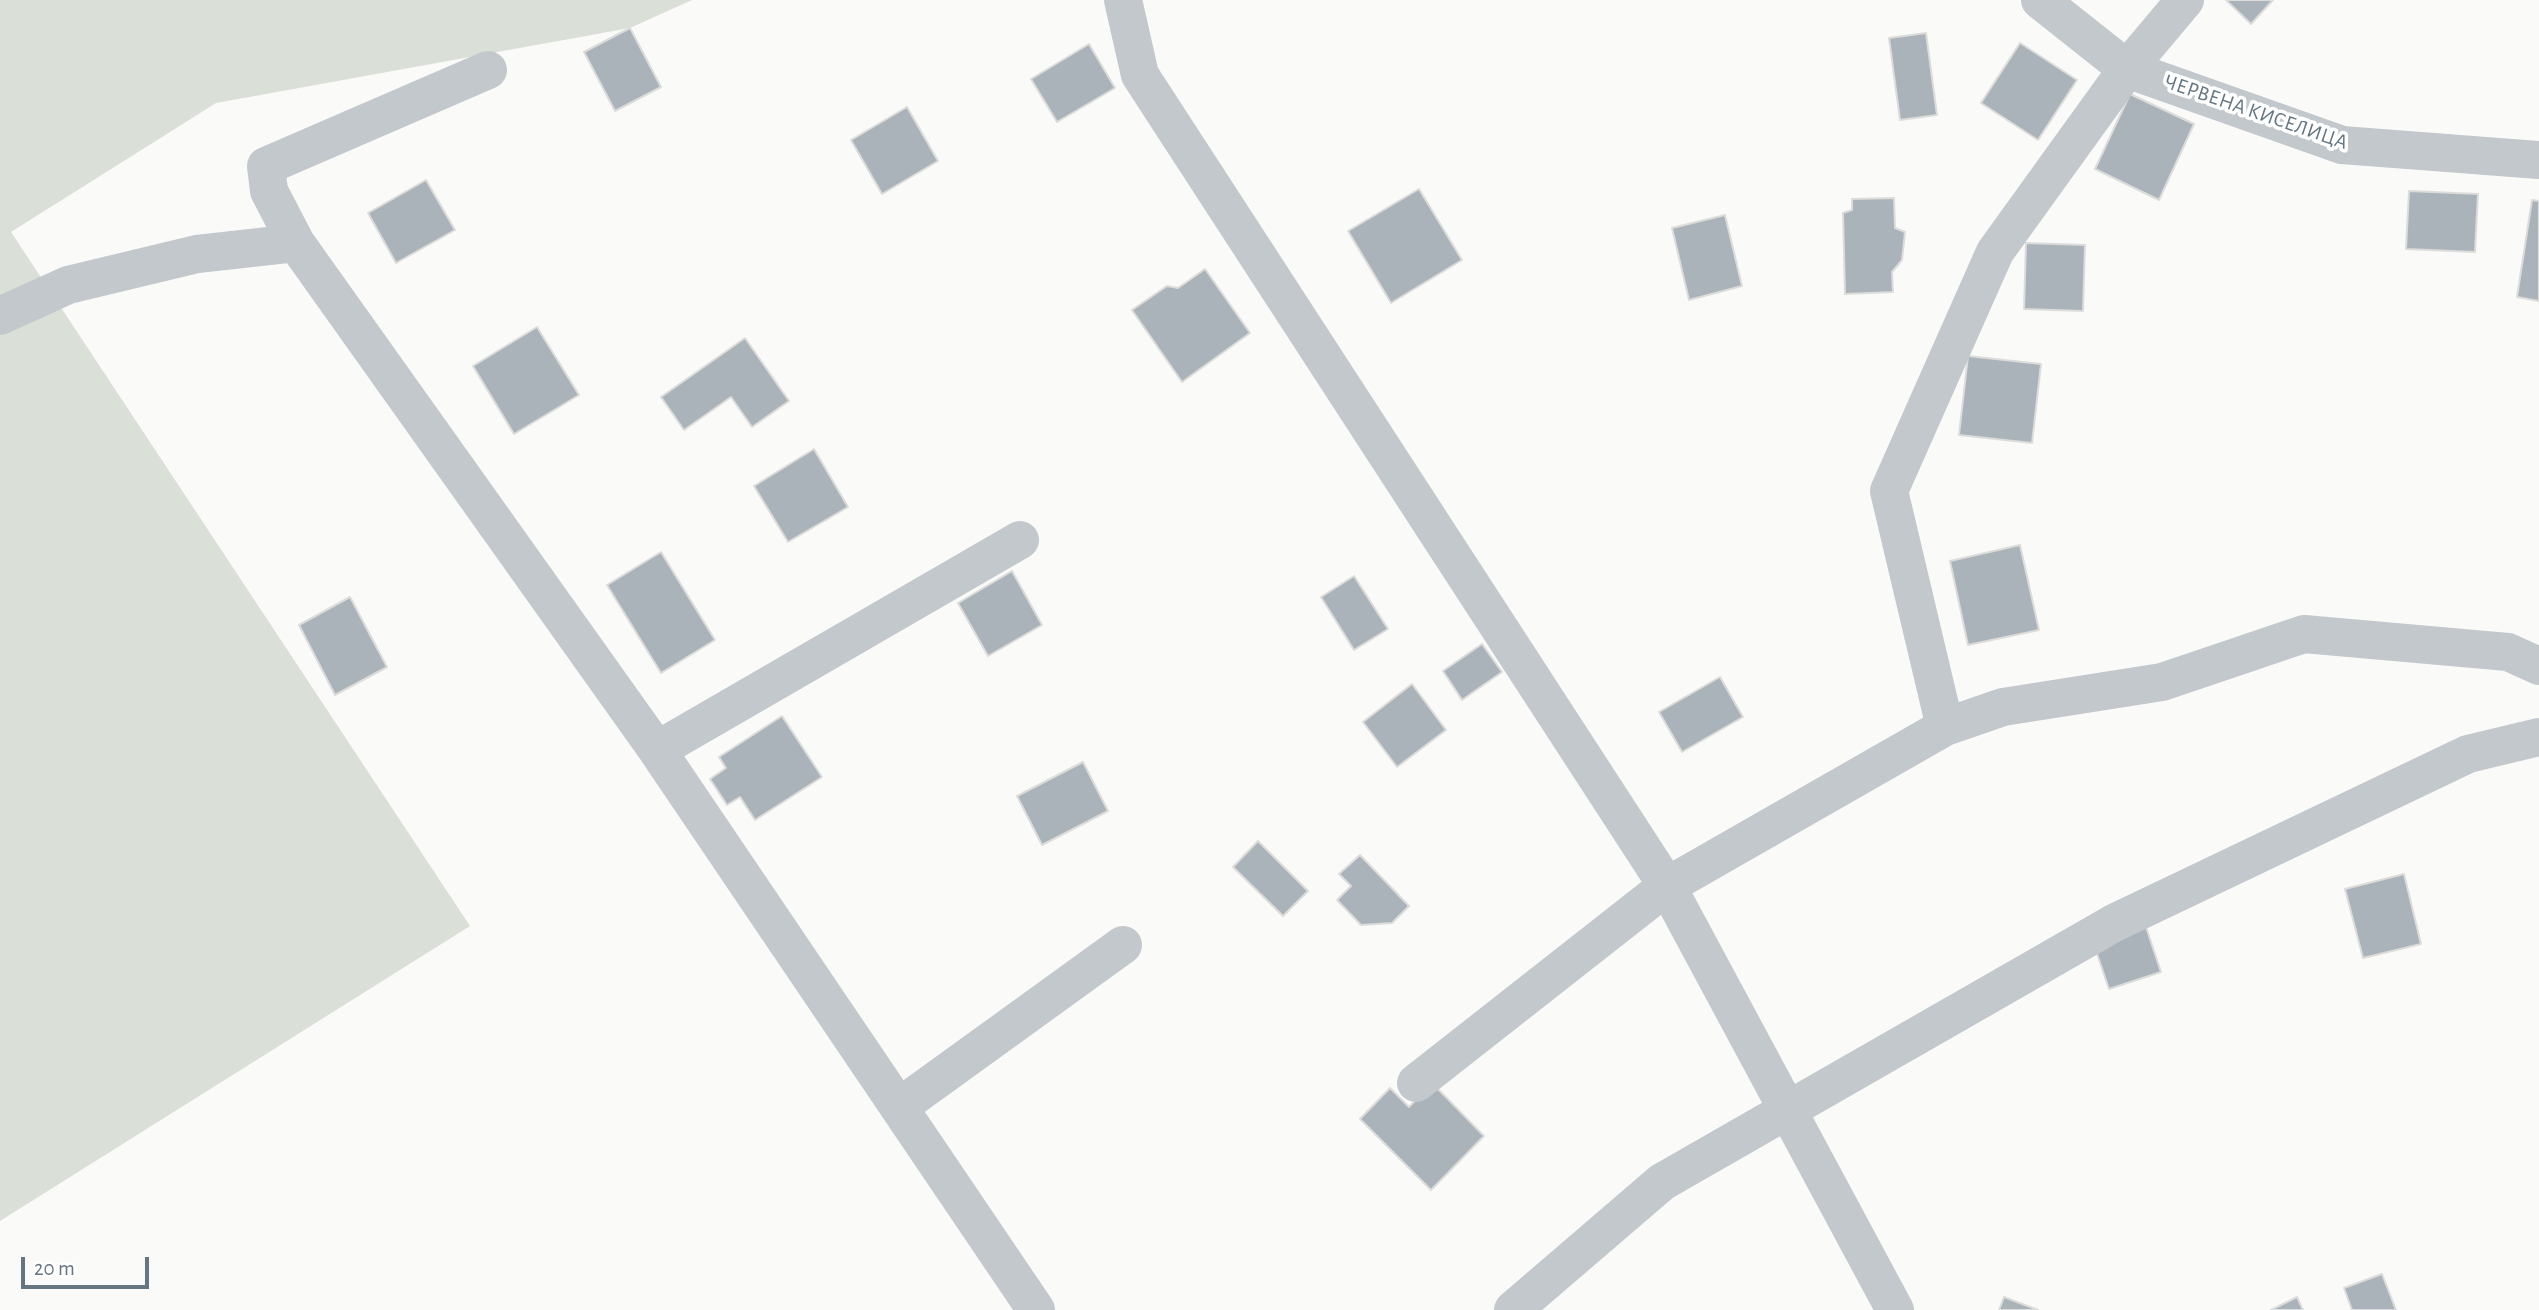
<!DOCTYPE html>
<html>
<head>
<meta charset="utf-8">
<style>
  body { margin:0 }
  #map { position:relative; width:2539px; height:1310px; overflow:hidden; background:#fafaf8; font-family:"Alegreya Sans",sans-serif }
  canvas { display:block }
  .scale { position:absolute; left:21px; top:1257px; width:128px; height:32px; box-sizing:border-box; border:4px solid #657683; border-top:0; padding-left:9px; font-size:21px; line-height:24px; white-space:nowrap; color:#657683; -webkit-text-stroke:5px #fff; paint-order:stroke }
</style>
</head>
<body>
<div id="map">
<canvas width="2539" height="1310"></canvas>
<div class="scale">20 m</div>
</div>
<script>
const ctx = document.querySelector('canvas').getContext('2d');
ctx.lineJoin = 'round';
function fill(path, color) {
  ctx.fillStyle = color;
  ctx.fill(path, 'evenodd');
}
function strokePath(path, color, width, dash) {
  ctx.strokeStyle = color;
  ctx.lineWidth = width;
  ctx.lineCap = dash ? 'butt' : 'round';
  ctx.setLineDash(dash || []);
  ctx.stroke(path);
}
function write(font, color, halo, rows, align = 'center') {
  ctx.font = font + ' "Alegreya Sans",sans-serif';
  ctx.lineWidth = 7;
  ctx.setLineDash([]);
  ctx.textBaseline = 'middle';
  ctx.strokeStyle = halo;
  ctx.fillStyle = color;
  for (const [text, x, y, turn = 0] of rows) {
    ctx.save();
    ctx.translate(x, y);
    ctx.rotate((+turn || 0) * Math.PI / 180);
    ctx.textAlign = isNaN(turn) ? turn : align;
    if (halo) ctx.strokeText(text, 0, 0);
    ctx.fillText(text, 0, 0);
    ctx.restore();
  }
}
fill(new Path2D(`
  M 0,0 L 692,0 L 630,28 L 216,103 L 11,232 L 470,926 L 0,1221 Z`), '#dadfd7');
const building = new Path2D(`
  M 2226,0 L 2273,0 L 2251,24 Z
  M 630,28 L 661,87 L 615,111 L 584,52 Z
  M 1926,33 L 1937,115 L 1900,120 L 1889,38 Z
  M 2020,43 L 2077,80 L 2038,140 L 1981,103 Z
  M 1089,44 L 1115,88 L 1057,122 L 1031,79 Z
  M 2130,94 L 2194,124 L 2159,200 L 2095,169 Z
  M 907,107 L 938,161 L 882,194 L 851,140 Z
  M 426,180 L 455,230 L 396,263 L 368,213 Z
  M 1419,189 L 1462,260 L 1391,303 L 1348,231 Z
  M 2409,191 L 2478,194 L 2475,252 L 2406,249 Z
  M 1894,198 L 1895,228 L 1905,232 L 1902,260 L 1892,272 L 1893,292 L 1845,294 L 1843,213 L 1852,210 L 1852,199 Z
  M 2532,200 L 2539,201 L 2539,301 L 2517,297 Z
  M 1725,215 L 1742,286 L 1689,300 L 1672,228 Z
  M 2026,243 L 2085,245 L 2083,311 L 2024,309 Z
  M 1205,269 L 1250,333 L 1182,382 L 1132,310 L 1167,286 L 1178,288 Z
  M 537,327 L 579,395 L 514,434 L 473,366 Z
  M 745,338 L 789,401 L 752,427 L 731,397 L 684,430 L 661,397 Z
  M 1968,356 L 2041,364 L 2032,443 L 1959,435 Z
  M 814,449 L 848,507 L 788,542 L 754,486 Z
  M 2020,545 L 2039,630 L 1968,645 L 1950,561 Z
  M 661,552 L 715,640 L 661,673 L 607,585 Z
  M 1012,571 L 1042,625 L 988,656 L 958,603 Z
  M 1354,576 L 1388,629 L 1354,650 L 1321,597 Z
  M 350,597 L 387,667 L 335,695 L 299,625 Z
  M 1482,644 L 1502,672 L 1462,700 L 1443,671 Z
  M 1720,677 L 1743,717 L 1682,752 L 1659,712 Z
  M 1412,684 L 1446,730 L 1397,767 L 1363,722 Z
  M 782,716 L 822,777 L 755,820 L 740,797 L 727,805 L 710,779 L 726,768 L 719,757 Z
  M 1083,762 L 1108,811 L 1042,845 L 1017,796 Z
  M 1258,841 L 1308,891 L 1283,916 L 1233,867 Z
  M 1360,855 L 1409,906 L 1392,923 L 1361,925 L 1337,900 L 1351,886 L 1339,874 Z
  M 2404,874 L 2421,944 L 2363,958 L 2345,889 Z
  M 2145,924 L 2161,972 L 2109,989 L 2093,942 Z
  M 1432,1083 L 1484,1136 L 1431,1190 L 1360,1119 L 1390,1088 L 1409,1107 Z
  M 2382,1274 L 2396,1310 L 2352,1310 L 2344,1288 Z
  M 2004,1297 L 2038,1310 L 1999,1310 Z
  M 2297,1297 L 2303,1310 L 2271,1310 Z`);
fill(building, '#aab3b9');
strokePath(building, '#dcdcda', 2);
strokePath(new Path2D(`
  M 1123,0 L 1140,75 L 1667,886 L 1895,1310
  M 2040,0 L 2127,69 L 2342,145 L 2539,160
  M 488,70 L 266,166 L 269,191 L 296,243 L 657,750 L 1036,1310
  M 0,316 L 68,285 L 197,254 L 296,243
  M 1945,727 L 2003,707 L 2162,682 L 2304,634 L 2508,652 L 2539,666
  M 657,750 L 1020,540
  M 1416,1083 L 1667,886 L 1945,727 L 1889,491 L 1995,252 L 2127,69 L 2185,0
  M 899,1107 L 1123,945
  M 1513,1310 L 1662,1182 L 2114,923 L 2468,754 L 2539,737`), '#c3c8cc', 38);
write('21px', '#657683', '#fff', [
  ["ЧЕРВЕНА КИСЕЛИЦА",2256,112,19]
]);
</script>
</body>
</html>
